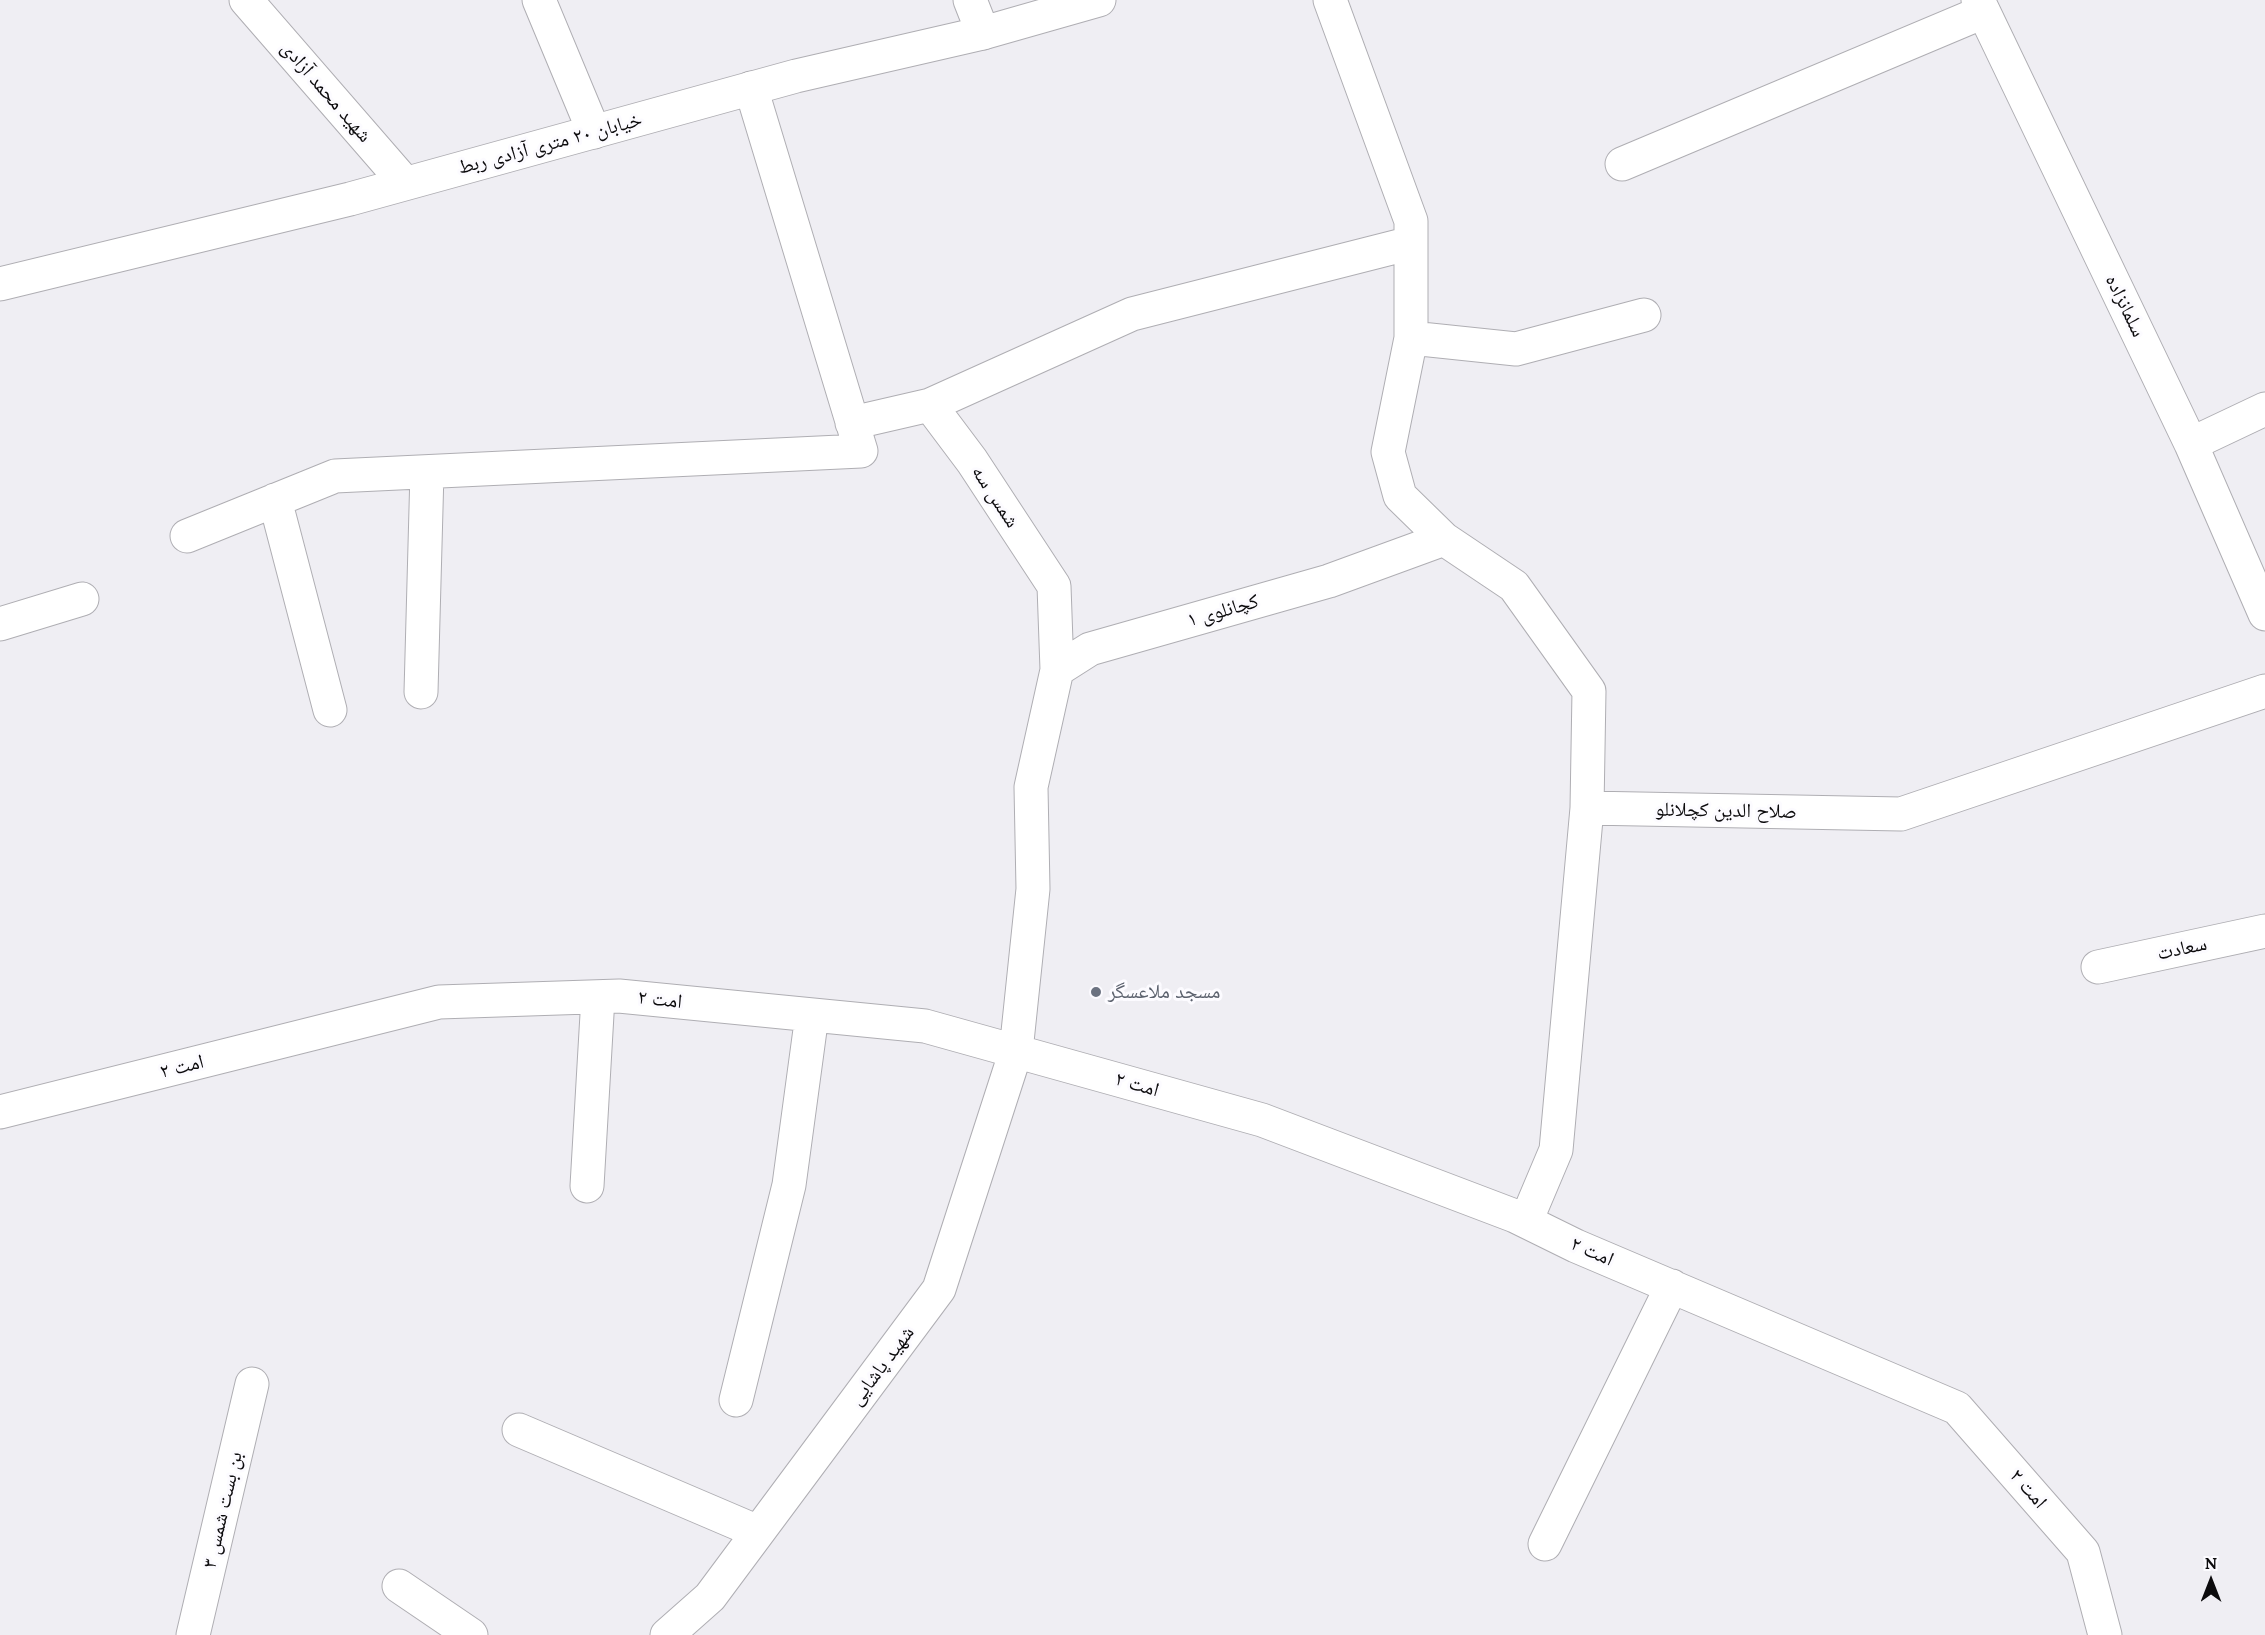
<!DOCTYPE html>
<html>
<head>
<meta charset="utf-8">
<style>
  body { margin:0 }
  #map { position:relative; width:2265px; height:1635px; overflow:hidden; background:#efeef3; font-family:Lora,serif }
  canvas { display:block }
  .north { position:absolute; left:2181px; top:1551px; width:60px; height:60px; -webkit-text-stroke:4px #fcfbff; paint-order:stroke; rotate:0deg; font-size:16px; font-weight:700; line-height:24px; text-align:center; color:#0c0b0d }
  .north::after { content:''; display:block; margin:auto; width:21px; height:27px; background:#0c0b0d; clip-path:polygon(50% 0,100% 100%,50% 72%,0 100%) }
</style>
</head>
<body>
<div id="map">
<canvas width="2265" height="1635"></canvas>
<div class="north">N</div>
</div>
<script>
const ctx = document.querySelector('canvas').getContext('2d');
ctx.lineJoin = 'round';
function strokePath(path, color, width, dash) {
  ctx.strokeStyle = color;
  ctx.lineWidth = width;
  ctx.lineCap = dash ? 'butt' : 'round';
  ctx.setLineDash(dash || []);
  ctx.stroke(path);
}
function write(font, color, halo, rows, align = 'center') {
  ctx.font = font + ' Lora,"Noto Naskh Arabic",serif';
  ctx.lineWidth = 6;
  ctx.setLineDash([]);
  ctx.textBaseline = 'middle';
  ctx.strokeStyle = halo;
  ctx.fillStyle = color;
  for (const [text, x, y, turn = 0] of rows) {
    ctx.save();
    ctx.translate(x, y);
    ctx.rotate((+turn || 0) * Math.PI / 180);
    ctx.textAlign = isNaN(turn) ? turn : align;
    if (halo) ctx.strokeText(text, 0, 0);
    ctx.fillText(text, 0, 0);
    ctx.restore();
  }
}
const street = new Path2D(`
  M 246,0 L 405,183
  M 539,0 L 594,132
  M 970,0 L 983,33
  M 1330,0 L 1411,221 L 1411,338 L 1388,452 L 1400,496 L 1444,539
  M 1622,164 L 1983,12
  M 1411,338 L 1516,349 L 1644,315
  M 930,405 L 1132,314 L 1411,243
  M 852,423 L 930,405 L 972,461 L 1054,586 L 1057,670
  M 275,500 L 330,710
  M 187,536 L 335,476 L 861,451 L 751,88
  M 0,624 L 82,599
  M 421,692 L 427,472
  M 2098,967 L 2265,931
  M 0,1112 L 439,1002 L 619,996 L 925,1026 L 1262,1120 L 1515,1216 L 1576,1246 L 1957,1408 L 2083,1552 L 2105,1635
  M 587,1186 L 598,997
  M 1526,1221 L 1556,1150 L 1587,808 L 1901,814 L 2265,691
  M 736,1400 L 789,1185 L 812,1015
  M 519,1430 L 758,1532
  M 1545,1544 L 1672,1286
  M 399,1586 L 471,1635
  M 193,1635 L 252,1384
  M 667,1635 L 710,1597 L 939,1289 L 1016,1051 L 1033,889 L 1031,787 L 1057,670 L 1090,649 L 1329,581 L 1444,539 L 1514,586 L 1589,691 L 1587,808`);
const secondary = new Path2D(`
  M 1978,0 L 2191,444 L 2265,614
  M 0,284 L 350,199 L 796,76 L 983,33 L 1099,0
  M 2191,444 L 2265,409`);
strokePath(street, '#afaeb3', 35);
strokePath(secondary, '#afaeb3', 35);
strokePath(street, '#fff', 33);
strokePath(secondary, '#fff', 33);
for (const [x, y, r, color] of [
  [1096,992,6,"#6b7280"]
]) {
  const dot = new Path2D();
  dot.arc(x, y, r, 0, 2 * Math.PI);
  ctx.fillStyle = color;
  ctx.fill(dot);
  strokePath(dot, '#fcfbff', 2);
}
write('20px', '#0c0b0d', '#fcfbff', [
  ["شهید محمد آزادی",326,92,49],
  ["خیابان ۲۰ متری آزادی ربط",550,144,-15],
  ["سلمانزاده",2125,306,64],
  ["شمس سه",995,497,57],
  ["کچانلوی ۱",1223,611,-16],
  ["صلاح الدین کچلانلو",1726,811,1],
  ["سعادت",2182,949,-12],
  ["امت ۲",660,1000,6],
  ["امت ۲",182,1067,-14],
  ["امت ۲",1137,1085,16],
  ["امت ۲",1592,1252,24],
  ["شهید پاشایی",882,1366,-53],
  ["امت ۲",2028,1489,49],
  ["بن بست شمس ۳",223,1510,-77]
]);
write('20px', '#5b616d', '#fcfbff', [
  ["مسجد ملاعسگر",1108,992]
], 'left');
</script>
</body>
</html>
